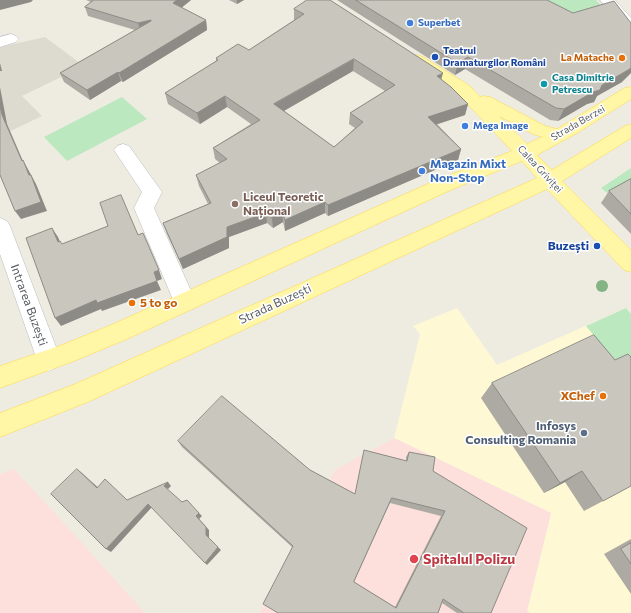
<!DOCTYPE html>
<html>
<head>
<meta charset="utf-8">
<style>
  body { margin:0 }
  canvas { display:block; background:#eeece1 }
</style>
</head>
<body>
<canvas width="631" height="613"></canvas>
<script>
const ctx = document.querySelector('canvas').getContext('2d');
ctx.lineJoin = 'round';
function fill(path, color) {
  ctx.fillStyle = color;
  ctx.fill(path, 'evenodd');
}
function strokePath(path, color, width, dash) {
  ctx.strokeStyle = color;
  ctx.lineWidth = width;
  ctx.lineCap = dash ? 'butt' : 'round';
  ctx.setLineDash(dash || []);
  ctx.stroke(path);
}
function write(font, color, halo, rows, align = 'center') {
  ctx.font = font + ' Commissioner,sans-serif';
  ctx.lineWidth = 3;
  ctx.setLineDash([]);
  ctx.textBaseline = 'middle';
  ctx.strokeStyle = halo;
  ctx.fillStyle = color;
  for (const [text, x, y, turn = 0] of rows) {
    ctx.save();
    ctx.translate(x, y);
    ctx.rotate((+turn || 0) * Math.PI / 180);
    ctx.textAlign = isNaN(turn) ? turn : align;
    if (halo) ctx.strokeText(text, 0, 0);
    ctx.fillText(text, 0, 0);
    ctx.restore();
  }
}
fill(new Path2D(`
  M 457,308 L 497,365 L 626,308 L 631,314 L 631,613 L 530,613 L 527,611 L 551,513 L 394,438 L 420,334 L 413,326 Z`), '#fff8d5');
fill(new Path2D(`
  M 45,37 L 84,66 L 22,96 L 42,116 L 0,136 L 0,47 Z`), '#dddbd0');
fill(new Path2D(`
  M 394,438 L 551,513 L 527,611 L 530,613 L 260,613 L 335,470 Z
  M 14,469 L 72,532 L 145,613 L 0,613 L 0,474 Z`), '#fde0db');
fill(new Path2D(`
  M 520,0 L 596,0 L 608,13 L 591,18 Z
  M 122,97 L 147,119 L 67,161 L 44,137 Z
  M 631,168 L 631,186 L 612,197 L 601,188 Z
  M 626,308 L 631,314 L 631,380 L 586,326 Z`), '#bbe8be');
const minor = new Path2D(`
  M 600,0 L 615,0 L 631,18 L 631,31 L 626,30 Z
  M 11,34 L 16,36 L 19,39 L 16,42 L 0,47 L 0,37 Z
  M 123,144 L 129,146 L 162,192 L 154,208 L 196,302 L 193,309 L 185,311 L 177,309 L 134,208 L 142,192 L 114,150 L 117,146 Z
  M 0,218 L 7,221 L 10,226 L 61,360 L 57,367 L 49,371 L 41,367 L 37,360 L 0,254 Z`);
const major = new Path2D(`
  M 417,55 L 423,57 L 470,86 L 480,97 L 484,96 L 490,97 L 545,126 L 557,129 L 625,88 L 631,87 L 631,99 L 577,133 L 537,155 L 552,170 L 625,126 L 631,124 L 631,138 L 562,181 L 631,250 L 631,272 L 624,270 L 547,189 L 90,401 L 0,437 L 0,413 L 73,385 L 537,178 L 522,161 L 453,189 L 127,339 L 74,361 L 0,388 L 0,366 L 62,345 L 111,325 L 439,179 L 512,151 L 458,94 L 411,63 L 409,60 L 411,57 ZM 499,116 L 533,134 L 542,137 L 527,144 Z`);
strokePath(minor, '#b9bbc1', 1);
strokePath(major, '#fdd74b', 1);
fill(minor, '#fff');
fill(major, '#fff7a5');
ctx.fillStyle = '#84b484';
for (const [x, y] of [
  [602,286]
]) {
  ctx.beginPath();
  ctx.arc(x, y, 6, 0, 2 * Math.PI);
  ctx.fill();
}
fill(new Path2D(`
  M 86,0 L 191,0 L 181,8 L 206,20 L 207,30 L 123,82 L 121,81 L 90,100 L 64,82 L 60,73 L 135,30 L 88,16 L 85,7 L 91,2 Z
  M 229,0 L 244,0 L 237,4 Z
  M 337,0 L 547,0 L 622,82 L 597,96 L 594,102 L 587,104 L 558,121 L 550,120 L 465,69 L 455,75 Z
  M 294,9 L 441,79 L 468,104 L 465,115 L 437,124 L 461,149 L 458,160 L 328,216 L 325,213 L 285,231 L 283,222 L 273,228 L 267,223 L 229,237 L 229,248 L 183,269 L 167,234 L 163,223 L 208,204 L 199,186 L 196,175 L 220,163 L 215,159 L 213,148 L 251,124 L 227,107 L 200,124 L 168,104 L 165,93 L 216,61 L 216,58 L 249,50 L 294,20 ZM 353,71 L 385,91 L 350,113 L 349,124 L 355,128 L 334,147 L 284,111 Z
  M 631,179 L 631,234 L 601,203 L 609,191 Z
  M 615,360 L 603,501 L 584,511 L 565,482 L 544,493 L 481,398 L 492,383 Z
  M 178,441 L 310,470 L 355,494 L 364,450 L 406,461 L 406,457 L 409,452 L 433,471 L 491,613 L 457,613 L 442,603 L 438,613 L 277,613 L 292,547 L 182,447 ZM 390,503 L 441,516 L 395,607 L 354,582 Z
  M 631,539 L 631,594 L 604,554 Z`), '#adaaa3');
fill(new Path2D(`
  M 0,0 L 33,0 L 31,2 L 0,10 Z
  M 177,0 L 191,0 L 175,13 L 173,3 Z
  M 237,0 L 244,0 L 237,4 Z
  M 151,20 L 153,29 L 141,32 L 138,23 Z
  M 206,20 L 207,30 L 123,82 L 119,73 Z
  M 468,57 L 465,69 L 455,75 L 458,63 Z
  M 354,59 L 353,71 L 275,116 L 274,104 Z
  M 0,63 L 2,71 L 0,71 Z
  M 631,68 L 631,73 L 622,82 L 597,96 L 594,102 L 587,104 L 558,121 L 564,109 Z
  M 118,72 L 121,81 L 90,100 L 87,90 Z
  M 443,73 L 440,84 L 437,76 Z
  M 0,87 L 7,124 L 26,168 L 23,160 L 36,184 L 47,211 L 21,219 L 15,211 L 22,161 L 2,115 L 0,106 Z
  M 225,96 L 227,107 L 200,124 L 197,113 Z
  M 468,104 L 465,115 L 426,128 L 428,117 Z
  M 461,149 L 458,160 L 328,216 L 328,205 Z
  M 325,202 L 325,213 L 285,231 L 285,220 Z
  M 282,211 L 283,222 L 273,228 L 272,218 Z
  M 266,213 L 267,223 L 229,237 L 229,248 L 183,269 L 179,259 L 227,227 Z
  M 52,228 L 58,237 L 64,251 L 58,242 Z
  M 159,270 L 162,279 L 157,281 L 161,290 L 102,311 L 101,309 L 61,326 L 55,318 Z
  M 77,469 L 82,473 L 102,491 L 97,488 Z
  M 582,471 L 565,482 L 544,493 L 560,483 Z
  M 168,482 L 171,486 L 168,489 L 164,486 Z
  M 148,504 L 152,507 L 111,552 L 106,549 Z
  M 199,513 L 202,516 L 199,519 L 209,530 L 209,538 L 206,535 L 196,516 Z
  M 218,547 L 221,550 L 207,565 L 205,563 Z`), '#8d8b85');
const building = new Path2D(`
  M 94,0 L 177,0 L 173,3 L 206,20 L 119,73 L 118,72 L 87,90 L 60,73 L 151,21 L 151,20 L 138,23 L 85,7 Z
  M 307,0 L 330,0 L 443,73 L 437,76 L 451,87 L 468,104 L 428,117 L 461,149 L 328,205 L 325,202 L 285,220 L 282,211 L 272,218 L 266,213 L 227,227 L 227,237 L 179,259 L 163,223 L 211,203 L 196,175 L 227,159 L 213,148 L 260,120 L 225,96 L 197,113 L 165,93 L 218,60 L 216,58 L 238,44 L 249,50 L 304,14 L 294,9 ZM 354,59 L 395,85 L 350,113 L 363,122 L 334,147 L 274,104 Z
  M 356,0 L 547,0 L 573,13 L 614,1 L 631,23 L 631,68 L 628,70 L 602,85 L 600,90 L 593,92 L 564,109 L 556,108 L 468,57 L 458,63 Z
  M 0,106 L 2,115 L 22,161 L 23,160 L 29,175 L 31,175 L 41,202 L 15,211 L 0,175 Z
  M 631,179 L 631,214 L 609,191 Z
  M 121,195 L 138,235 L 143,233 L 159,270 L 154,272 L 157,281 L 97,303 L 96,300 L 55,318 L 26,238 L 52,228 L 58,242 L 60,241 L 62,244 L 108,226 L 100,203 Z
  M 594,335 L 615,360 L 628,354 L 631,357 L 631,486 L 603,501 L 582,471 L 560,483 L 492,383 Z
  M 222,396 L 310,470 L 355,494 L 364,450 L 407,461 L 409,452 L 435,457 L 433,471 L 527,528 L 491,613 L 464,613 L 443,599 L 438,613 L 278,613 L 263,604 L 293,546 L 178,441 ZM 392,498 L 445,511 L 396,608 L 354,582 Z
  M 77,469 L 97,488 L 105,479 L 127,500 L 168,482 L 164,486 L 182,502 L 187,500 L 199,513 L 196,516 L 206,527 L 206,535 L 218,547 L 205,563 L 148,504 L 106,549 L 51,494 Z
  M 631,543 L 631,564 L 621,549 Z`);
fill(building, '#c9c6be');
strokePath(building, '#8d8b85', 1);
for (const [x, y, r, color] of [
  [410,23,4,"#3f7fe0"],
  [435,57,4,"#1a4fb4"],
  [622,58,4,"#e8710a"],
  [544,84,4,"#0f9aa8"],
  [465,126,4,"#3f7fe0"],
  [422,171,4,"#3f7fe0"],
  [235,204,4,"#8d6e63"],
  [597,246,4,"#1a4fb4"],
  [132,303,4,"#e8710a"],
  [603,396,4,"#e8710a"],
  [584,433,4,"#5c6f8a"],
  [414,559,5,"#e0444e"]
]) {
  const dot = new Path2D();
  dot.arc(x, y, r, 0, 2 * Math.PI);
  ctx.fillStyle = color;
  ctx.fill(dot);
  strokePath(dot, '#fff', 1.5);
}
write('bold 10px', '#366cbe', '#fff', [
  ["Superbet",418,23],
  ["Mega Image",473,126]
], 'left');
write('bold 10px', '#164399', '#fff', [
  ["Teatrul",443,51],
  ["Dramaturgilor Români",443,63]
], 'left');
write('bold 10px', '#c56008', '#fff', [
  ["La Matache",614,58]
], 'right');
write('bold 10px', '#0d838f', '#fff', [
  ["Casa Dimitrie",552,78],
  ["Petrescu",552,90]
], 'left');
write('10px', '#595d63', '#fff', [
  ["Strada Berzei",578,123,-30],
  ["Calea Griviței",540,169,47]
]);
write('bold 12px', '#366cbe', '#fff', [
  ["Magazin Mixt",430,164],
  ["Non-Stop",430,178]
], 'left');
write('bold 12px', '#785e54', '#fff', [
  ["Liceul Teoretic",243,197],
  ["Național",243,211]
], 'left');
write('bold 12px', '#164399', '#fff', [
  ["Buzești",589,246]
], 'right');
write('bold 12px', '#c56008', '#fff', [
  ["5 to go",140,303],
  ["XChef",595,396,"right"]
], 'left');
write('12px', '#595d63', '#fff', [
  ["Strada Buzești",275,304,-25],
  ["Intrarea Buzești",29,305,70]
]);
write('bold 12px', '#4e5e75', '#fff', [
  ["Infosys",576,426],
  ["Consulting Romania",576,440]
], 'right');
write('bold 14px', '#be3a42', '#fff', [
  ["Spitalul Polizu",423,559]
], 'left');
</script>
</body>
</html>
